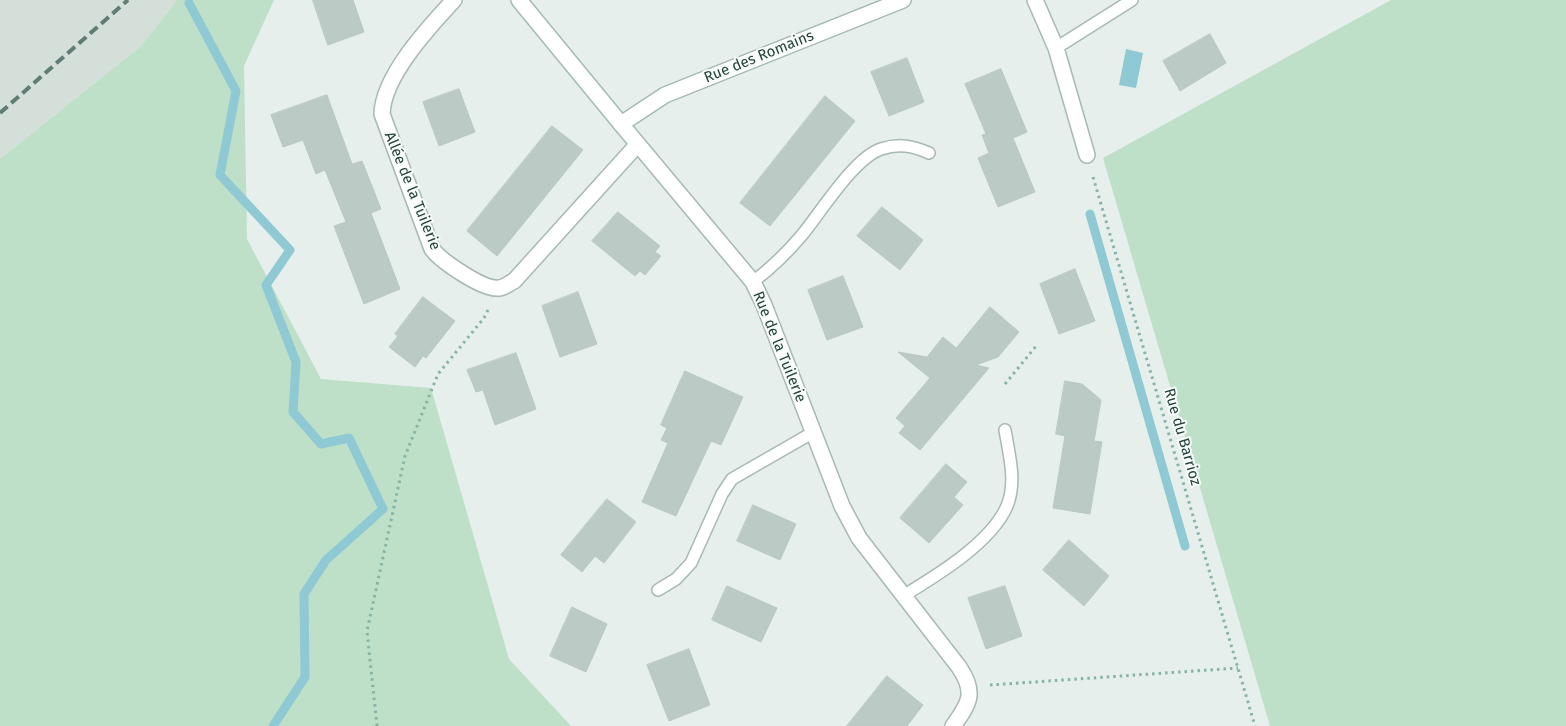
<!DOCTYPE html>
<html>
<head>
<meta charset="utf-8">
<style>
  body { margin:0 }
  canvas { display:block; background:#e6efeb }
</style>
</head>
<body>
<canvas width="1566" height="726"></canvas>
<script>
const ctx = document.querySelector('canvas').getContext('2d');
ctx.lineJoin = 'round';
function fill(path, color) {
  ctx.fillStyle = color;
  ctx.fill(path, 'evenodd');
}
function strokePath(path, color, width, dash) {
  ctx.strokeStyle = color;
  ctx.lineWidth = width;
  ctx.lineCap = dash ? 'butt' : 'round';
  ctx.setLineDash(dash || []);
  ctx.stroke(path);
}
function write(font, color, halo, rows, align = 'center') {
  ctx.font = font + ' "Fira Sans",sans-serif';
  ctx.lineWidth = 4;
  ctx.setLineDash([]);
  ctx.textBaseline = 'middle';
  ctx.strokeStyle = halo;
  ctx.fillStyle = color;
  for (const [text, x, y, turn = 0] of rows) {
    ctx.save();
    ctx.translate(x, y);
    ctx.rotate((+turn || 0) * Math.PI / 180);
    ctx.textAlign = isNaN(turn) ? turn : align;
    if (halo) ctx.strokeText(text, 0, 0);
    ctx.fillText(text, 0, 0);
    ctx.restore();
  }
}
fill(new Path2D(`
  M 0,0 L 177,0 L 141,46 L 0,159 Z`), '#d4dfda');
fill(new Path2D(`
  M 177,0 L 274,0 L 244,66 L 247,239 L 321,379 L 431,388 L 509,659 L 571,726 L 0,726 L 0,159 L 141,46 Z
  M 1391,0 L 1566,0 L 1566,726 L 1270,726 L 1103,158 Z`), '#bfe0c8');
fill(new Path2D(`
  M 1126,49 L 1143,53 L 1136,88 L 1119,85 Z`), '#8ec9d4');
strokePath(new Path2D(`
  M 189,3 L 236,91 L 220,175 L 290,250 L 266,285 L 296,362 L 293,412 L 321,444 L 349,438 L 383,509 L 326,560 L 304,594 L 305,677 L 273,726
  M 1090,214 L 1185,546`), '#8ec9d4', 9);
const building = new Path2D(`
  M 313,0 L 353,0 L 364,32 L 328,45 Z
  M 1210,34 L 1226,63 L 1180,91 L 1163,61 Z
  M 907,58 L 924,102 L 889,116 L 871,72 Z
  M 1001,69 L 1027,132 L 1013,138 L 1035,192 L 998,207 L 978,158 L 989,153 L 982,135 L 986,134 L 965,84 Z
  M 459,89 L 475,132 L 439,146 L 423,102 Z
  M 327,95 L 352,164 L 362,161 L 381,209 L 371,213 L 400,289 L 364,304 L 334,226 L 346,222 L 325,170 L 316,174 L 303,140 L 283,147 L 271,115 Z
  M 825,96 L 855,121 L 770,226 L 740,203 Z
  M 552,126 L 583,150 L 497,256 L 467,231 Z
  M 882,207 L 923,240 L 900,270 L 857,236 Z
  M 618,212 L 660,246 L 655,252 L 661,256 L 645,275 L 640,271 L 635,276 L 592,241 Z
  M 1075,269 L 1095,321 L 1059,334 L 1040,284 Z
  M 843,276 L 863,327 L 827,340 L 808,290 Z
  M 578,292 L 597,344 L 560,357 L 542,306 Z
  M 423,297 L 455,321 L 426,358 L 423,356 L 415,367 L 389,347 L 398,336 L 395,334 Z
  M 990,307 L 1019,332 L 998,357 L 976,365 L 989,368 L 920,450 L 899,433 L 905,426 L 896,418 L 930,378 L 898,352 L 927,357 L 943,337 L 956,348 Z
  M 516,353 L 536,409 L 495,425 L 483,390 L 476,392 L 467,370 Z
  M 685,371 L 743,397 L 721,445 L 711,441 L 676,516 L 642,502 L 668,443 L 661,440 L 667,428 L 661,425 Z
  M 1065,381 L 1082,384 L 1101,400 L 1094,441 L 1102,442 L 1090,514 L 1053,508 L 1065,436 L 1056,434 Z
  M 946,464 L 967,482 L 954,497 L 963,505 L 929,543 L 900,518 Z
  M 607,499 L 636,522 L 604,563 L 595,556 L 582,572 L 561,555 Z
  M 753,505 L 796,524 L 780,560 L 737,541 Z
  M 1069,540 L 1109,576 L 1084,606 L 1043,570 Z
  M 727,586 L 777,608 L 761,642 L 712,620 Z
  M 1005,586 L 1022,636 L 986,649 L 968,598 Z
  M 572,607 L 607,624 L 586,672 L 550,656 Z
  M 689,649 L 710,705 L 669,721 L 647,665 Z
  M 887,676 L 923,705 L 907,726 L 847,726 Z`);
fill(building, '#bbcac4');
strokePath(building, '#b8c9c2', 1);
const lane = new Path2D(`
  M 1056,48 L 1132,0
  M 753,282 C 771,268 787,253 802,235 C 821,212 854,158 881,149 C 899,143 913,146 929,153
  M 658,590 L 676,579 L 691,563 L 722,494 L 732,479 L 812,433
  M 903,596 C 936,576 991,543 1007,506 C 1017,482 1009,454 1005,430`);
const street = new Path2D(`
  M 454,0 C 429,27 383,76 382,114 L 432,249 C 441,261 483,290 499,288 C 504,288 509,283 514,281 L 637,145
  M 1035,0 L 1056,48 L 1087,155
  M 621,124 L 753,282 L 764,305 L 842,506 L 859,538 L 959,667 C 976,692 970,703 953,726`);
const secondary = new Path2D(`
  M 519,0 L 621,124 L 665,95 L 903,0`);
strokePath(lane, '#a8b8b2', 14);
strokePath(street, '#a8b8b2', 18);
strokePath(secondary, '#a4bbb3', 18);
strokePath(new Path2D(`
  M 1093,177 L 1255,726
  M 1005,384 L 1037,345
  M 990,685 L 1238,668
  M 377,726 L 367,631 L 405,456 L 438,374 L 484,318 L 488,310`), '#86b3a5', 3, [2.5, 4]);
strokePath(lane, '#fff', 11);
strokePath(street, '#fff', 15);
strokePath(secondary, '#fff', 15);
strokePath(new Path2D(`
  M 0,113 L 128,0`), '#5f7d75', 4, [10, 5]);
write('15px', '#24423a', '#f7fbf9', [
  ["Rue des Romains",759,57,-22],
  ["Allée de la Tuilerie",412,191,68],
  ["Rue de la Tuilerie",779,347,68],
  ["Rue du Barrioz",1182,437,74]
]);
</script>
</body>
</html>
